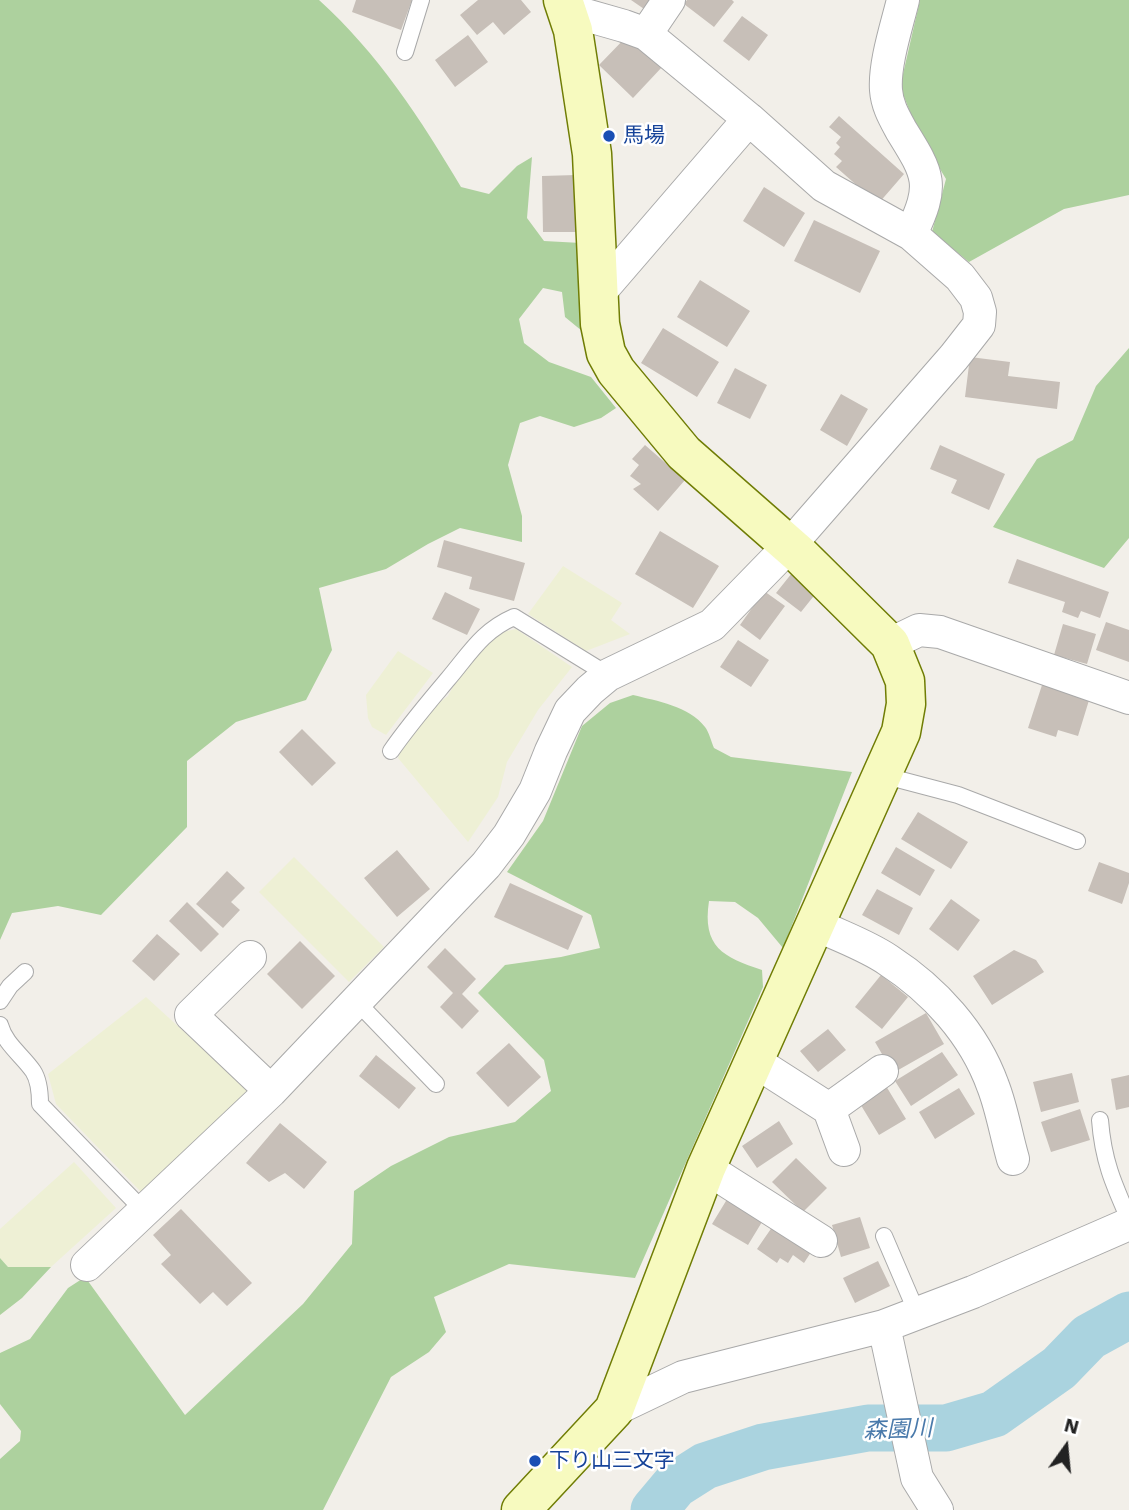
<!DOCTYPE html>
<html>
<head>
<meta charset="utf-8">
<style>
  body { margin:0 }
  #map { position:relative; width:1129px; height:1510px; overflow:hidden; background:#f2efe9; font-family:"Work Sans",sans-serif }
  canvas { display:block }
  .north { position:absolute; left:1031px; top:1412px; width:70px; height:70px; -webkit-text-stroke:5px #fff; paint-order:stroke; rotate:15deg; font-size:19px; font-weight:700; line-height:28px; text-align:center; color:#222 }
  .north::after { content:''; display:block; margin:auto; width:24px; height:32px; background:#222; clip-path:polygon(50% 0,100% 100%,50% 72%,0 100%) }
</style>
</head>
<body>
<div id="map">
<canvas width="1129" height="1510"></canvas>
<div class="north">N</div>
</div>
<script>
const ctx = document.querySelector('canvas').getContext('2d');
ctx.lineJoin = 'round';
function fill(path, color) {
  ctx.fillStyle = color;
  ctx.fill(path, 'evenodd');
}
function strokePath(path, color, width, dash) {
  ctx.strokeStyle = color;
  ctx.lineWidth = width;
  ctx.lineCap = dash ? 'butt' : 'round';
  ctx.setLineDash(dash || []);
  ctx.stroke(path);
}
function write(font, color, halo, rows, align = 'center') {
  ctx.font = font + ' "Work Sans","Noto Sans JP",sans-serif';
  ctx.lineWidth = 5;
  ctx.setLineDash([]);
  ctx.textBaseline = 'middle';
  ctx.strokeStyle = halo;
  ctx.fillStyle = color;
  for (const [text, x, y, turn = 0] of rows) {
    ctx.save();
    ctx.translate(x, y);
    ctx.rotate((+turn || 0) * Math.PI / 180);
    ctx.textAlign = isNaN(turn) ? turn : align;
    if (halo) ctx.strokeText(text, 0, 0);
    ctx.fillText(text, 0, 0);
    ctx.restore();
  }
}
fill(new Path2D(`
  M 563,566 L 622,603 L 611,620 L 630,634 L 586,651 L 528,614 Z
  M 516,629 L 572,667 L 538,710 L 507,762 L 498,797 L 468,842 L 398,758 L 403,744 L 428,711 L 448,696 L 465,664 L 490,635 Z
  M 398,651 L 433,673 L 386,735 L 372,727 L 368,718 L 366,695 Z
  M 294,857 L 384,947 L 349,982 L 259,892 Z
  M 146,997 L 249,1091 L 142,1193 L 56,1104 L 48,1074 Z
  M 74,1162 L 116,1208 L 51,1267 L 8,1267 L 0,1258 L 0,1229 Z`), '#eef0d5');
fill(new Path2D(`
  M 0,0 L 319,0 C 377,52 422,121 461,187 L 489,194 L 517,166 L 532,157 L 527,218 L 544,241 L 581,243 L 589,322 L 582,331 L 565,317 L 562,292 L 543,288 L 519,319 L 524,343 L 549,362 L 591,377 L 616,408 L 601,418 L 574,427 L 540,416 L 520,423 L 508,465 L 522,516 L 522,542 L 460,528 L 428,544 L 386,569 L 319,588 L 332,650 L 306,700 L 236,722 L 187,761 L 187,827 L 101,915 L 58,906 L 12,913 L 0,940 Z
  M 920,0 L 1129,0 L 1129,195 L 1064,209 L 969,262 L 932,232 L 946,179 L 919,134 L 900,87 Z
  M 1129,348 L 1129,538 L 1104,568 L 993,527 L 1037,459 L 1073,440 L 1096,386 Z
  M 633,695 C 657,701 689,706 705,727 C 709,732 711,741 714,748 L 731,757 L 852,772 L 783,948 L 758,918 L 735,902 L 709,901 C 702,947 723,957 762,970 L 763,987 L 635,1278 L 509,1264 L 434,1297 L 446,1332 L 429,1352 L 391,1377 L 323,1510 L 0,1510 L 0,1459 L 20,1441 L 21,1431 L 0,1404 L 0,1353 L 30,1339 L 68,1288 L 85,1277 L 185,1415 L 303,1304 L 352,1244 L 354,1191 L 391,1166 L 449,1137 L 515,1122 L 551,1091 L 544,1060 L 478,993 L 505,965 L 561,957 L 600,948 L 591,915 L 507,872 L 543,821 L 582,726 L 610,703 Z
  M 0,1258 L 8,1267 L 51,1267 L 22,1298 L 0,1315 Z`), '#add19e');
strokePath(new Path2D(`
  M 654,1510 L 675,1485 L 705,1466 L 763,1447 L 868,1428 L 946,1428 L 994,1414 L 1059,1368 L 1089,1337 L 1129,1315`), '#aad3df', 47);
fill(new Path2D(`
  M 356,0 L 412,0 L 401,30 L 352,12 Z
  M 478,0 L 521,0 L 531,12 L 504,35 L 493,22 L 477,35 L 460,15 Z
  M 631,0 L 655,0 L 647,11 Z
  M 687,0 L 732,0 L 734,2 L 714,27 L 684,4 Z
  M 742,16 L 768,35 L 749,61 L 723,41 Z
  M 629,34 L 663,66 L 633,98 L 599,65 Z
  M 468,35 L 488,62 L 455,87 L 435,60 Z
  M 839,116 L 904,174 L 878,204 L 836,167 L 842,161 L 834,154 L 840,147 L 836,143 L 841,137 L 829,127 Z
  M 576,175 L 576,232 L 543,232 L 542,176 Z
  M 764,187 L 805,213 L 784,247 L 743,221 Z
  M 814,220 L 880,251 L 860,293 L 794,261 Z
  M 700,280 L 750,311 L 727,347 L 677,317 Z
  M 663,328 L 719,362 L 697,397 L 641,363 Z
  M 970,357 L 1010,362 L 1008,376 L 1060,382 L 1057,409 L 965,397 Z
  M 735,368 L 767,385 L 750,419 L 717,403 Z
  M 841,394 L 868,409 L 847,446 L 820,430 Z
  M 645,445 L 685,480 L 658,511 L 633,489 L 641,484 L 630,476 L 639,465 L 632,459 Z
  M 940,445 L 1005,474 L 989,510 L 951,493 L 957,480 L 930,469 Z
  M 660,531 L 719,566 L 693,608 L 635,574 Z
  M 444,540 L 525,563 L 514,601 L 469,589 L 472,577 L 437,567 Z
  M 1017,559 L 1109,592 L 1100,618 L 1081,611 L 1078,618 L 1062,612 L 1065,602 L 1008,583 Z
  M 792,573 L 817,592 L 801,612 L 776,593 Z
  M 764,591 L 785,606 L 760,640 L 740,625 Z
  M 445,592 L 480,609 L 467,635 L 432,619 Z
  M 1106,622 L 1129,630 L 1129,662 L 1096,650 Z
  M 1063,624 L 1096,634 L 1087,664 L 1054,655 Z
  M 738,640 L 769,660 L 751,687 L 720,667 Z
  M 1043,682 L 1090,697 L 1078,736 L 1058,730 L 1056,737 L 1028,728 Z
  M 302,729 L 336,763 L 312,786 L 279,752 Z
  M 918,812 L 968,842 L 951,869 L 901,839 Z
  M 896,847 L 935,870 L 920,896 L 881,873 Z
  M 397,850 L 430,889 L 397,917 L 364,878 Z
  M 1099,862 L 1129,873 L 1129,883 L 1122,904 L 1088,891 Z
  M 227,871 L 245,888 L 231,902 L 240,910 L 223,928 L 196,904 Z
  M 510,883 L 583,916 L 568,950 L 494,917 Z
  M 877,889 L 913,908 L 899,935 L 862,915 Z
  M 951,899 L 980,920 L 958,951 L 929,929 Z
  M 187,902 L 219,934 L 201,952 L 169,921 Z
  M 157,934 L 180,954 L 154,981 L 132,961 Z
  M 300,941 L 335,976 L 302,1009 L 267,974 Z
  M 445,948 L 476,979 L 462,994 L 479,1011 L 462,1029 L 440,1007 L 453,993 L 427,967 Z
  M 1014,950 L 1036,960 L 1044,972 L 992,1005 L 973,976 Z
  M 881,975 L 908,997 L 882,1029 L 855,1007 Z
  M 926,1013 L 944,1044 L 893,1073 L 875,1042 Z
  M 828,1029 L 846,1050 L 818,1072 L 800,1051 Z
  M 509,1043 L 541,1077 L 508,1107 L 476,1073 Z
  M 942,1052 L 958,1075 L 911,1106 L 895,1081 Z
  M 376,1055 L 416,1088 L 399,1109 L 359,1076 Z
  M 1072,1073 L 1079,1102 L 1041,1112 L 1033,1082 Z
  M 1129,1075 L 1129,1107 L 1116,1110 L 1111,1079 Z
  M 886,1086 L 906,1119 L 879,1135 L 859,1102 Z
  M 959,1088 L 975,1114 L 935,1139 L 919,1112 Z
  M 1080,1109 L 1090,1140 L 1051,1152 L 1041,1122 Z
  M 779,1121 L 793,1144 L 757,1168 L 742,1146 Z
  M 280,1123 L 327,1162 L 304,1189 L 285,1173 L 269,1182 L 246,1163 Z
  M 796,1158 L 827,1188 L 803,1212 L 772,1182 Z
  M 729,1196 L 765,1217 L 748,1245 L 712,1224 Z
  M 181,1209 L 252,1283 L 227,1306 L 213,1292 L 200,1304 L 161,1264 L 171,1255 L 153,1235 Z
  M 860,1217 L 870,1248 L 841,1257 L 832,1225 Z
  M 777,1220 L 815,1246 L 804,1263 L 793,1255 L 788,1263 L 780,1258 L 777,1263 L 757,1249 Z
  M 878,1261 L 890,1286 L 855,1303 L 843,1278 Z`), '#c7bfb8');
const lane = new Path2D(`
  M 405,52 L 421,0
  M 391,751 C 409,725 428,703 448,679 C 470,653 482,631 514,617 L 608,675
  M 882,775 L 958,795 L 1077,841
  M 0,1001 L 10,986 L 25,972
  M 356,1001 L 436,1084
  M 0,1025 C 5,1044 22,1055 33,1071 C 39,1080 40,1093 40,1104 L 144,1211
  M 1100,1120 C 1103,1160 1113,1183 1129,1219
  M 884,1236 L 917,1313`);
const street = new Path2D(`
  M 903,0 C 897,25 884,64 886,90 C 887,105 894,117 901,130 C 929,175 935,184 911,234
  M 646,34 L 669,0
  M 600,292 L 749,119
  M 890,644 L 919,630 L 940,632 L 1129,698
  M 815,924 C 839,936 866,945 888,960 C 934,990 974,1033 993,1086 C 1002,1109 1006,1135 1013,1159
  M 250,957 L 191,1015 L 271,1091
  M 754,1061 L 829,1109 L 882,1071
  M 829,1109 L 844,1150
  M 706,1168 L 821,1241
  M 87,1265 L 271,1091 L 486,865 L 509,835 L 535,791 L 551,751 L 570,711 L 590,690 L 608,675 L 712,625 L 789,546 L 954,357 L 979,325 L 980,312 L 976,298 L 960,277 L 911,234 L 824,186 L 749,119 L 646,34 L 624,26 L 568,10
  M 884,1326 L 917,1478 L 937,1510
  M 614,1410 L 683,1377 L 884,1326 L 973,1292 L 1129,1224`);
const secondary = new Path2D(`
  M 521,1510 L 614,1410 L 706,1168 L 901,732 L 906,704 L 905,681 L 890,644 L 799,554 L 684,453 L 616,371 L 606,353 L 600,324 L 592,154 L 573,30 L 563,0`);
strokePath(lane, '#a9a9a9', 18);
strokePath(street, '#a9a9a9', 34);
strokePath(secondary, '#707d05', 41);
strokePath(lane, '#fff', 16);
strokePath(street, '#fff', 32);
strokePath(secondary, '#f7fabf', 38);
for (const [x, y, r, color] of [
  [609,136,7,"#1a4fb4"],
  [535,1461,7,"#1a4fb4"]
]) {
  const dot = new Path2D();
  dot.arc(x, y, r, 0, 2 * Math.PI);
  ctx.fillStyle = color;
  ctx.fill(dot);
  strokePath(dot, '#fff', 2.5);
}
write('21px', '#164399', '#fff', [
  ["馬場",623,136],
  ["下り山三文字",549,1461]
], 'left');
write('italic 23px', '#4a7aab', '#fff', [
  ["森園川",898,1430,-2]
]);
</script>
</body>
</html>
